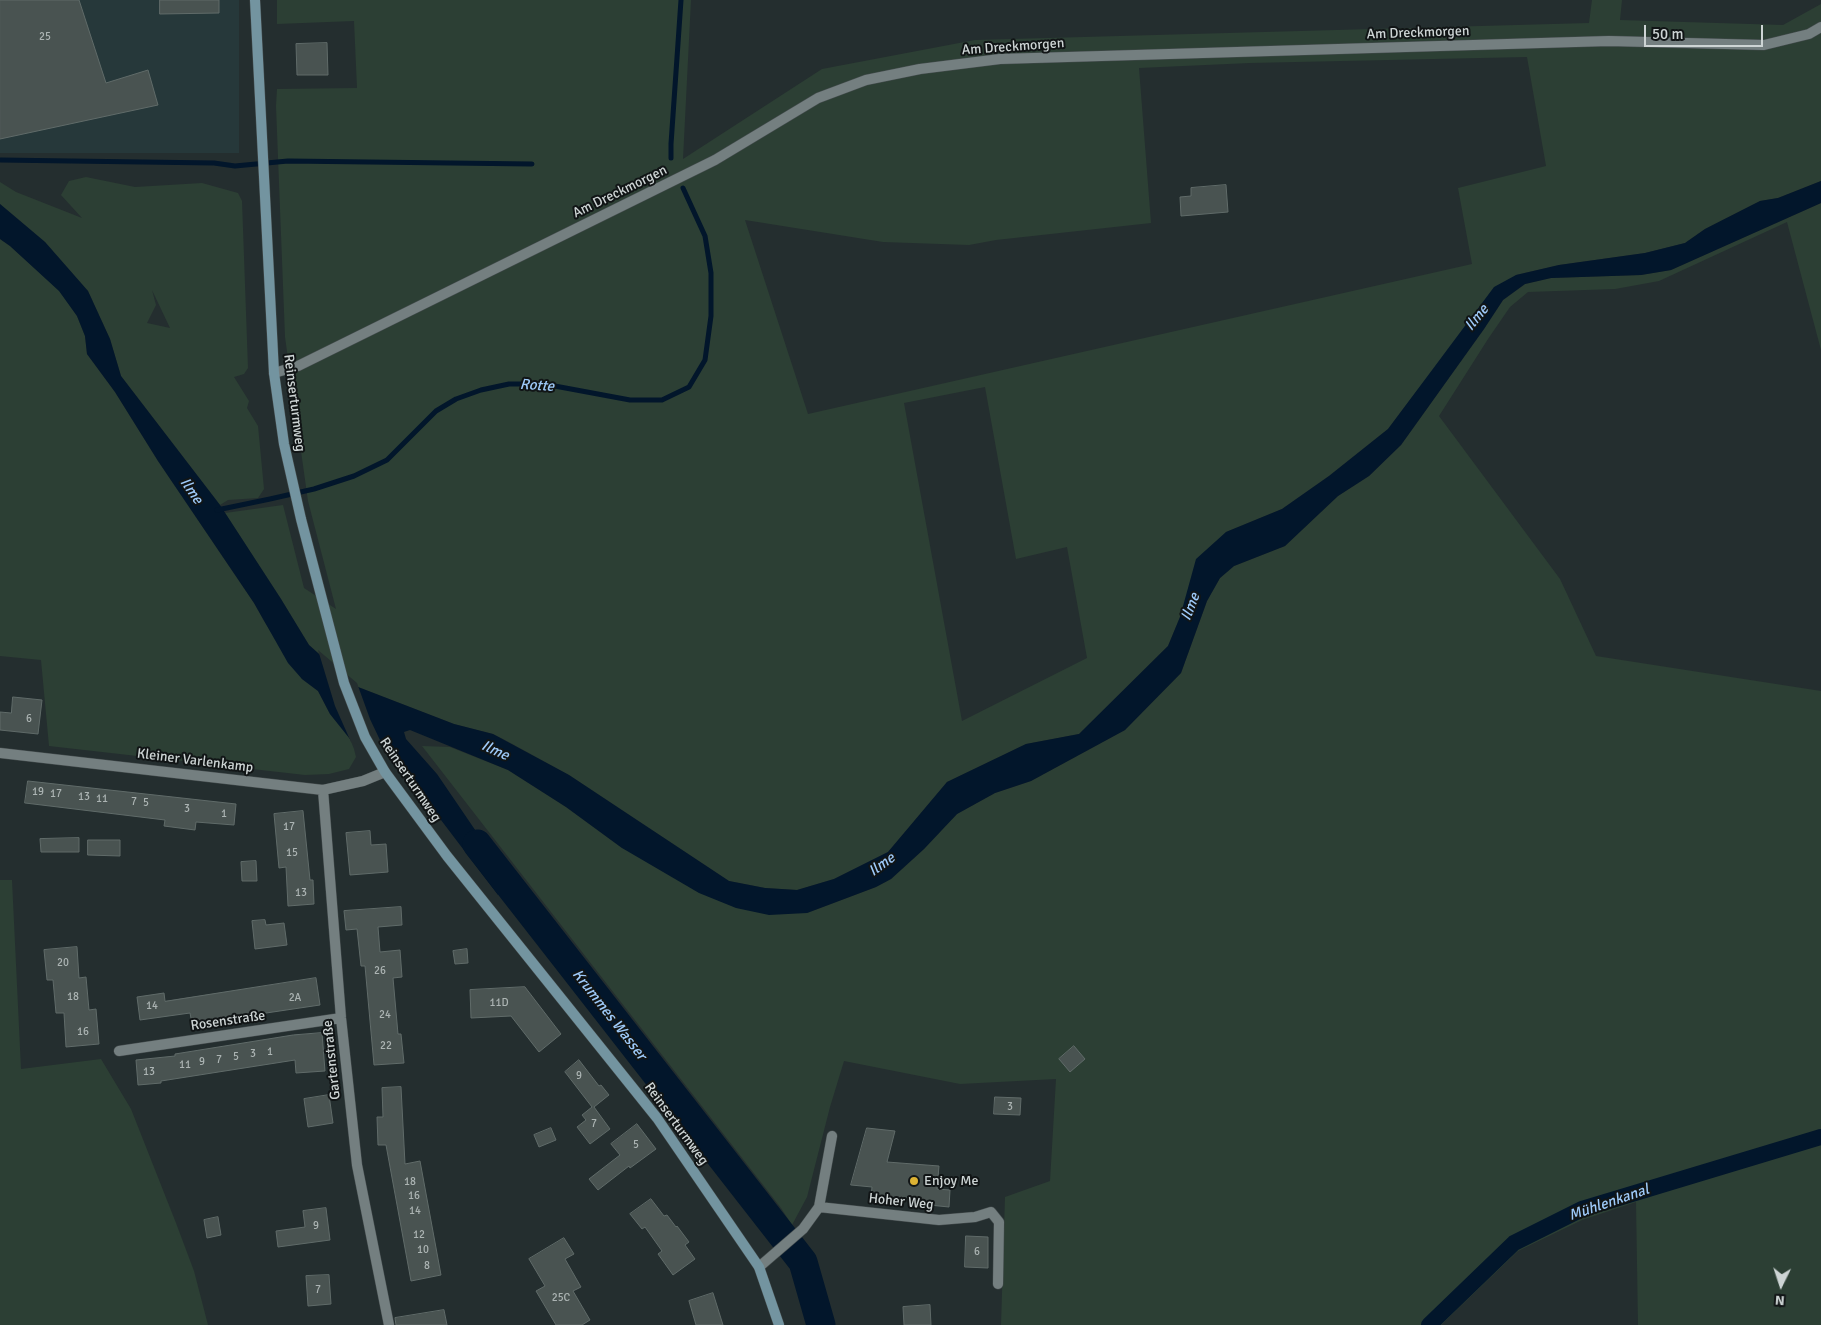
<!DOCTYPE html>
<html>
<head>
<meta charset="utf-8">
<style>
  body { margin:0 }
  #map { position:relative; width:1821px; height:1325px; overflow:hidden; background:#242e2f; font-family:Signika,sans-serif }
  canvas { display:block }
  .north { position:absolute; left:1756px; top:1260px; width:50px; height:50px; -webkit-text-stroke:4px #111516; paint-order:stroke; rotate:184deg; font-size:14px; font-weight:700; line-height:20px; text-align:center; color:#cdd4d4 }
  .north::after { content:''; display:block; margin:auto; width:18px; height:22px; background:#cdd4d4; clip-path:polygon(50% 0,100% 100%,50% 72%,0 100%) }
  .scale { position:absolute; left:1644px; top:25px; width:119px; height:22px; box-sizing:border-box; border:2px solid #cdd4d4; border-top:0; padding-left:6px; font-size:15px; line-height:18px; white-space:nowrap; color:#cdd4d4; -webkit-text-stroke:4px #111516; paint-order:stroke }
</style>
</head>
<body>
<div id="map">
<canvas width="1821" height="1325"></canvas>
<div class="north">N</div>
<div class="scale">50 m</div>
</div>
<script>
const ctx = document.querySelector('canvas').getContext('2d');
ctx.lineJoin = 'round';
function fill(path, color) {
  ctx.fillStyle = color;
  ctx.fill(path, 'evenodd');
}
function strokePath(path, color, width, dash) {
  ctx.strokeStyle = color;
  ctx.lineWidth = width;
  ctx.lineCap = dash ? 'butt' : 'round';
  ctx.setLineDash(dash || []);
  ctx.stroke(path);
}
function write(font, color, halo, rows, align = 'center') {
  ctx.font = font + ' Signika,sans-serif';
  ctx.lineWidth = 4;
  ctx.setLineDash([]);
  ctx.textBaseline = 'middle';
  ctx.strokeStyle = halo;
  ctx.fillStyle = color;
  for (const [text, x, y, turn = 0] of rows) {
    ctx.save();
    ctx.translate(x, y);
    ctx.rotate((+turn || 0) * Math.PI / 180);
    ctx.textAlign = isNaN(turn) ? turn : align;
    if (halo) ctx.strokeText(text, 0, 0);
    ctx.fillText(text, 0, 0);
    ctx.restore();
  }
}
fill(new Path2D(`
  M 0,0 L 239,0 L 239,153 L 0,153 Z`), '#26383a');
fill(new Path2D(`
  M 277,0 L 691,0 L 683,159 L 822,69 L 975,40 L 1589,23 L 1592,0 L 1622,0 L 1620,20 L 1783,25 L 1821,4 L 1821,181 L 1778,198 L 1760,201 L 1705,229 L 1685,243 L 1645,253 L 1559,265 L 1516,275 L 1416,392 L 1388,429 L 1329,476 L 1282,509 L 1226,532 L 1180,617 L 1168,646 L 1079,734 L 1026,744 L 947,782 L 888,852 L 834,879 L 797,890 L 765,888 L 729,881 L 569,775 L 505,740 L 493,734 L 454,724 L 358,687 L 309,645 L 281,599 L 225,513 L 283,505 L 304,588 L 336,609 L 308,501 L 285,337 L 276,106 L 277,89 L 357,88 L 354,21 L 277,24 ZM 1527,57 L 1546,166 L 1458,188 L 1472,264 L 808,414 L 745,220 L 883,242 L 969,245 L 996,240 L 1151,223 L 1139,68 L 1250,63 ZM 985,387 L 1016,559 L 1067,547 L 1087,658 L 962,721 L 904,403 Z
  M 86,177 L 135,187 L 202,183 L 238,193 L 242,201 L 248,368 L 244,374 L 234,377 L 249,401 L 247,408 L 258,426 L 264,489 L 258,498 L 228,500 L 220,505 L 121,376 L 110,339 L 88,291 L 45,242 L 0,204 L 0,182 L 16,192 L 82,218 L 61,195 L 69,181 ZM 152,290 L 170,328 L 147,323 L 156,305 Z
  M 1821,203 L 1821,350 L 1787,222 L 1659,281 L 1615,289 L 1528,292 L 1510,307 L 1488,339 L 1439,416 L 1560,579 L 1596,656 L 1821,691 L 1821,1325 L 1638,1325 L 1636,1202 L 1582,1220 L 1518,1251 L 1441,1325 L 1001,1325 L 1005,1197 L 1050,1181 L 1056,1079 L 960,1084 L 844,1061 L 830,1107 L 807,1197 L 792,1225 L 781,1208 L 422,746 L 450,747 L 508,770 L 566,807 L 622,848 L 807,913 L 876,887 L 891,879 L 924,849 L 957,814 L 995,793 L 1031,781 L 1125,730 L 1181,673 L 1207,601 L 1220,578 L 1234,566 L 1285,546 L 1338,496 L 1369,476 L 1401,445 L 1484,329 L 1503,300 L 1525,284 L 1551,278 L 1641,275 L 1671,270 Z
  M 0,239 L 10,246 L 60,291 L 77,316 L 85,336 L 87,354 L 115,392 L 158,461 L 254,603 L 264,621 L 302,679 L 318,691 L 330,714 L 350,739 L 354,749 L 356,757 L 349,769 L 329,774 L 305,775 L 49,746 L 41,660 L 0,656 Z
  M 0,880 L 12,880 L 21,1069 L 101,1059 L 131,1109 L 176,1223 L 194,1271 L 208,1325 L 0,1325 Z`), '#2c3f34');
fill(new Path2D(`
  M 1821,181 L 1821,203 L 1671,270 L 1641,275 L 1551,278 L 1525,284 L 1503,300 L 1484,329 L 1401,445 L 1369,476 L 1338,496 L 1285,546 L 1234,566 L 1220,578 L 1207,601 L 1181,673 L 1125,730 L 1031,781 L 995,793 L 957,814 L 924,849 L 891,879 L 876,887 L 807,913 L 769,915 L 736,908 L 699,893 L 622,848 L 566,807 L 508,770 L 410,730 L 404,732 L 406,739 L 437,774 L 501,868 L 498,895 L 403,770 L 385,751 L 350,739 L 330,714 L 318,691 L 302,679 L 288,663 L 254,603 L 158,461 L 115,392 L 87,354 L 85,336 L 77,316 L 59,291 L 10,246 L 0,239 L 0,204 L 45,242 L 88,291 L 110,339 L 121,376 L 220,505 L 281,599 L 309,645 L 319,654 L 358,687 L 454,724 L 493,734 L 569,775 L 729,881 L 765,888 L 797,890 L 834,879 L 888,852 L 947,782 L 1026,744 L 1079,734 L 1168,646 L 1180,617 L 1196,559 L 1226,532 L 1282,509 L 1329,476 L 1388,429 L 1494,287 L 1516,275 L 1559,265 L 1645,253 L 1685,243 L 1705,229 L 1760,201 L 1778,198 Z`), '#02162b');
fill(new Path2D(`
  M 318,650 L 357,683 L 370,719 L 388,757 L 384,753 L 351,742 L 335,706 Z`), '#242e2f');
strokePath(new Path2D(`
  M 671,158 L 671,144 L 681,0
  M 0,160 L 214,163 L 235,166 L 288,161 L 532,164
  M 217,510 L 270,499 L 314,489 L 354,476 L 387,460 L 436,411 L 456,399 L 481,390 L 509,384 L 544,384 L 630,400 L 662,400 L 689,387 L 705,360 L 711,316 L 711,273 L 705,236 L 683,188`), '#02162b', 5);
strokePath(new Path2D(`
  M 1429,1325 L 1514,1243 L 1582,1209 L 1821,1137`), '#02162b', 16);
strokePath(new Path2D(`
  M 477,844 L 803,1262 L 821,1325`), '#02162b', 29);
const building = new Path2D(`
  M 0,0 L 79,0 L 106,83 L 148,70 L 158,105 L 0,139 Z
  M 160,0 L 219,0 L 219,13 L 160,14 Z
  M 327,43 L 328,75 L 297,75 L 296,44 Z
  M 1226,185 L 1228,212 L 1181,216 L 1180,197 L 1191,196 L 1191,188 Z
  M 13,697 L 42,700 L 38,734 L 0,730 L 0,712 L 11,713 Z
  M 28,781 L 236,804 L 234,825 L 196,822 L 195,830 L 164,826 L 165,820 L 25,803 Z
  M 303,811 L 310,880 L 313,880 L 314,904 L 288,906 L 286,867 L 279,868 L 274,814 Z
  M 370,831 L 371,845 L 386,844 L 388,872 L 350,875 L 346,833 Z
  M 79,838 L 79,852 L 41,852 L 40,839 Z
  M 88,840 L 120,840 L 120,856 L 88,855 Z
  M 256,861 L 257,881 L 242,881 L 241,862 Z
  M 401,907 L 402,925 L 378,927 L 380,952 L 400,950 L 402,977 L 393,978 L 398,1034 L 401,1034 L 404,1063 L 374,1065 L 365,966 L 361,966 L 357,929 L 346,930 L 344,911 Z
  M 265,920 L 266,925 L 284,923 L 287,945 L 255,949 L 252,921 Z
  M 77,947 L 79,978 L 86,977 L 89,1010 L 96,1009 L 99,1044 L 66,1047 L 64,1013 L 56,1013 L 53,980 L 47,980 L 44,950 Z
  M 467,949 L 468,963 L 455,964 L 453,951 Z
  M 316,978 L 320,1005 L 192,1024 L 190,1013 L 140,1020 L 137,997 L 164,993 L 165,1001 Z
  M 525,987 L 561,1034 L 539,1052 L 511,1016 L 471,1018 L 470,990 Z
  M 322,1033 L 325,1071 L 296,1073 L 295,1060 L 161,1081 L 161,1083 L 138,1085 L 136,1060 L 175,1056 L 175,1054 L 293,1035 Z
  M 1074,1046 L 1085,1059 L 1070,1072 L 1059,1059 Z
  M 579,1060 L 599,1086 L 601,1085 L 609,1095 L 594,1107 L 610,1129 L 590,1144 L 577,1127 L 586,1120 L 582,1115 L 592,1107 L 565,1072 Z
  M 401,1087 L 405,1164 L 420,1161 L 441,1275 L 411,1281 L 386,1145 L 378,1145 L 377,1117 L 383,1117 L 382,1088 Z
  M 329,1095 L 333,1123 L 308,1127 L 304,1099 Z
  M 995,1097 L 1021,1098 L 1020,1115 L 994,1114 Z
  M 637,1124 L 656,1149 L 630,1168 L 629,1166 L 598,1190 L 589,1179 L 620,1155 L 611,1144 Z
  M 551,1128 L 556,1140 L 539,1147 L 534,1135 Z
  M 867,1128 L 895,1131 L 887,1162 L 939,1166 L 937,1189 L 950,1190 L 949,1207 L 929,1205 L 929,1208 L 910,1207 L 911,1200 L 871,1197 L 872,1187 L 851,1185 Z
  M 651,1199 L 664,1216 L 667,1215 L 676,1227 L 677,1226 L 689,1242 L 685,1245 L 695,1259 L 673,1275 L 658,1254 L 662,1251 L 645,1227 L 642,1229 L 630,1214 Z
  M 326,1208 L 330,1240 L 278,1247 L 276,1231 L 305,1227 L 303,1211 Z
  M 218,1217 L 221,1235 L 207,1238 L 204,1220 Z
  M 966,1236 L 988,1237 L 988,1268 L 965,1267 Z
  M 564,1238 L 574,1254 L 565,1259 L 581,1287 L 573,1291 L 590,1320 L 582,1325 L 556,1325 L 536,1291 L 545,1286 L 529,1259 Z
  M 329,1275 L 331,1304 L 308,1306 L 306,1276 Z
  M 713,1293 L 723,1325 L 696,1325 L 689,1301 Z
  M 930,1305 L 931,1325 L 904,1325 L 903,1307 Z
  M 444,1310 L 447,1325 L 396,1325 L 395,1318 Z`);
fill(building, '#495351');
strokePath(building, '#606b69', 1);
const street = new Path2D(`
  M 274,373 L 298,366 L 715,160 L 818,98 L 866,80 L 920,69 L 1000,59 L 1609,41 L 1764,45 L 1809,34 L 1821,27
  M 0,753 L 323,790 L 363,781 L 385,772
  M 323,790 L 341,1018 L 357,1165 L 389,1325
  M 119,1051 L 341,1018
  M 819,1207 L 939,1220 L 975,1217 L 991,1212 L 999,1222 L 998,1284
  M 759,1267 L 803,1229 L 819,1207 L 832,1136`);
const secondary = new Path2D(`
  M 255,0 L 274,373 L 284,444 L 301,519 L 344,683 L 365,737 L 385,772 L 447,856 L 657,1118 L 759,1267 L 779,1325`);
strokePath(street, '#434b4c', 11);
strokePath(secondary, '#434b4c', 11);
strokePath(street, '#747f80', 10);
strokePath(secondary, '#7394a0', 10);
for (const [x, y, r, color] of [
  [914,1181,5,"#dcb233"]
]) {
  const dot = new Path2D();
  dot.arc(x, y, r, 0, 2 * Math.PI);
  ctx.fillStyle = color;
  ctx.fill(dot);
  strokePath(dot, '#111516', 2);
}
write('11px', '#acb4b3', null, [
  ["25",45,37],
  ["6",29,719],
  ["19",38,792],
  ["17",56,794],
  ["13",84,797],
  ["11",102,799],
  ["7",134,802],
  ["5",146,803],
  ["3",187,809],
  ["1",224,814],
  ["17",289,827],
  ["15",292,853],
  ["13",301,893],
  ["20",63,963],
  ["26",380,971],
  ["18",73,997],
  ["2A",295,998],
  ["11D",499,1003],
  ["14",152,1006],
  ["24",385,1015],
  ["16",83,1032],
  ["22",386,1046],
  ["1",270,1052],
  ["3",253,1054],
  ["5",236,1057],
  ["7",219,1060],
  ["9",202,1062],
  ["11",185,1065],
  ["13",149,1072],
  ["9",579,1076],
  ["3",1010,1107],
  ["7",594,1124],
  ["5",636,1145],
  ["18",410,1182],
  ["16",414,1196],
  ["14",415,1211],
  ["9",316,1226],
  ["12",419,1235],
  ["10",423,1250],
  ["6",977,1252],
  ["8",427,1266],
  ["7",318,1290],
  ["25C",561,1298]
]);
write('14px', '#cdd4d4', '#111516', [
  ["Am Dreckmorgen",1418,33,-2],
  ["Am Dreckmorgen",1013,47,-4],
  ["Am Dreckmorgen",620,192,-26],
  ["Reinserturmweg",294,403,83],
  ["Kleiner Varlenkamp",195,761,7],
  ["Reinserturmweg",410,780,56],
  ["Rosenstraße",228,1021,-8],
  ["Gartenstraße",332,1060,-96],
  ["Reinserturmweg",676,1124,54],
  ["Hoher Weg",901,1202,6]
]);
write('14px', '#cdd4d4', '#111516', [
  ["Enjoy Me",924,1181]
], 'left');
write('italic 15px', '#9ecaf9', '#111516', [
  ["Ilme",1477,318,-51],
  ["Rotte",537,386,4],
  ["Ilme",191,491,55],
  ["Ilme",1191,607,-69],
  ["Ilme",495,751,24],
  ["Ilme",882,865,-36],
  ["Krummes Wasser",609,1015,52],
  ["Mühlenkanal",1609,1203,-19]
]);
</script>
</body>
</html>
